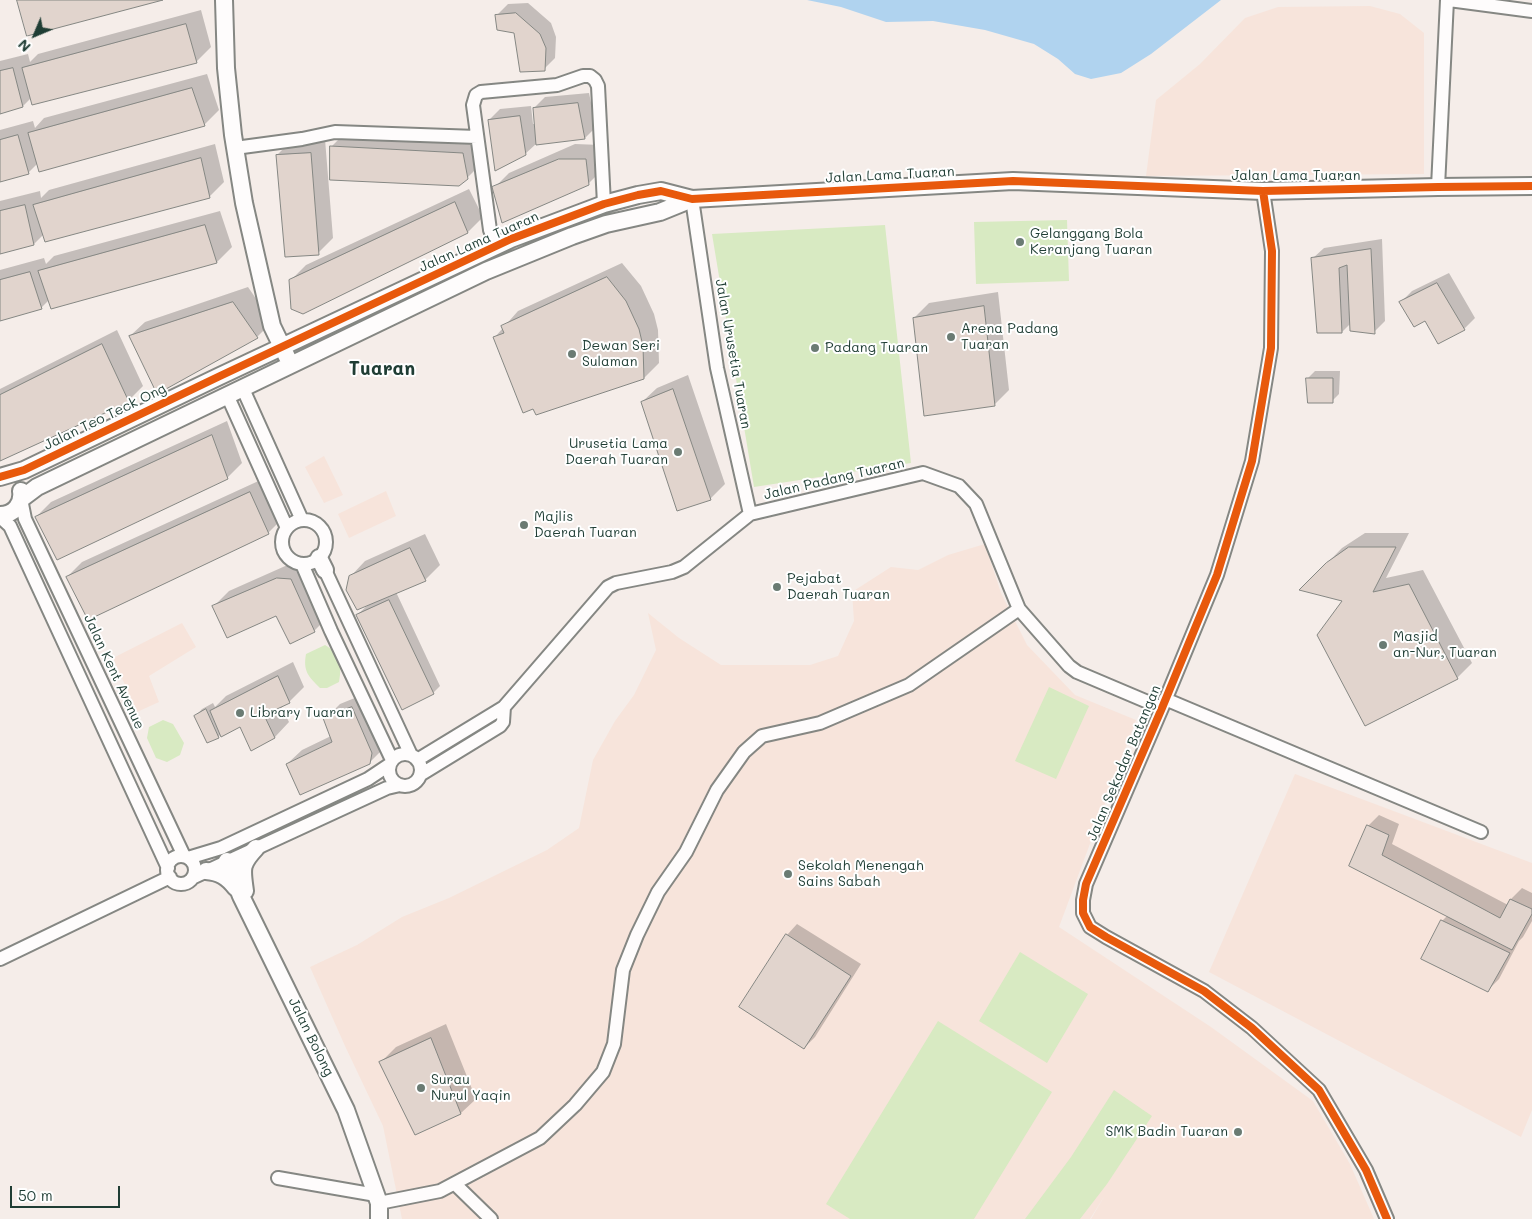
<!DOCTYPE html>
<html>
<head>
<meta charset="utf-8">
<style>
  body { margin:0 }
  #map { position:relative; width:1532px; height:1219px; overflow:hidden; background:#f5ede9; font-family:Mali,sans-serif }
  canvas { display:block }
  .north { position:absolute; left:10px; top:10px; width:50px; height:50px; -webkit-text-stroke:4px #fff; paint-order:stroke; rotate:225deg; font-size:14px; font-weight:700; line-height:20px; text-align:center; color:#1f3d34 }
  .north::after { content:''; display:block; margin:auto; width:18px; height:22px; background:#1f3d34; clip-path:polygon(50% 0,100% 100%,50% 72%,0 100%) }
  .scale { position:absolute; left:10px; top:1186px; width:110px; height:22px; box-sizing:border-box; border:2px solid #1f3d34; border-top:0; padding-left:6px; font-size:15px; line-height:18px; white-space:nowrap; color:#1f3d34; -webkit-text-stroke:4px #fff; paint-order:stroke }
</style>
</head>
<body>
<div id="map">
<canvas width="1532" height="1219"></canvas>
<div class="north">N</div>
<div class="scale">50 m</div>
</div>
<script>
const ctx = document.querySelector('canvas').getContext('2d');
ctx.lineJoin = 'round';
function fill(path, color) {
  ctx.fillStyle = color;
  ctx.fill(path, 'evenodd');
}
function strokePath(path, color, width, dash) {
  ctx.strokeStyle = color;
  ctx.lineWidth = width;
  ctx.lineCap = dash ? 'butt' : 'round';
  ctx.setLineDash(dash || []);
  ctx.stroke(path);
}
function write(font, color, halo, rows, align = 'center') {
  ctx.font = font + ' Mali,sans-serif';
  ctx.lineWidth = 4;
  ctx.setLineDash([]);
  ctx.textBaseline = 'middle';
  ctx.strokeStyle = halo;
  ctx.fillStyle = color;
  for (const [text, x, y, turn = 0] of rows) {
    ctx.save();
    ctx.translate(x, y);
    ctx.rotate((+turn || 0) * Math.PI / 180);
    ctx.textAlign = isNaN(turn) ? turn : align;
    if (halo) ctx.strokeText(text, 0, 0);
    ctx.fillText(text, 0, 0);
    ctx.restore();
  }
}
fill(new Path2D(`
  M 1370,6 L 1400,14 L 1424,33 L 1424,174 L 1146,176 L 1156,100 L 1200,64 L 1245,18 L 1278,7 Z
  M 324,456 L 343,495 L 324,503 L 305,467 Z
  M 386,491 L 396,516 L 349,538 L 338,514 Z
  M 985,544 L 1001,593 L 1027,645 L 1075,695 L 1136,720 L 1059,927 L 1211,1027 L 1313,1101 L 1350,1164 L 1374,1219 L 1091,1219 L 1105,1195 L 1090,1219 L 402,1219 L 383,1126 L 345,1046 L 310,967 L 357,945 L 402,917 L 449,898 L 547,850 L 579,828 L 593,760 L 615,721 L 634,695 L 656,650 L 648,613 L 679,638 L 721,665 L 810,665 L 838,656 L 854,621 L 852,592 L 891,567 L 918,570 L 948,555 Z
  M 182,623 L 196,647 L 149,676 L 159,702 L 137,712 L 113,658 Z
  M 1295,774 L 1532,863 L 1532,1110 L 1521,1137 L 1209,972 Z`), '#f7e4db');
fill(new Path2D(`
  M 1067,220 L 1069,281 L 976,284 L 974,222 Z
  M 885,225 L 911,463 L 754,487 L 712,234 Z
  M 325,645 C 341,654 342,666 339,682 L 327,688 L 320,688 C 308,676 303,671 306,654 Z
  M 1049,687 L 1089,706 L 1056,779 L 1015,761 Z
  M 163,720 L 173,724 L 184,743 L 180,755 L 167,762 L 156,758 L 147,738 L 149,727 Z
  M 1020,952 L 1088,994 L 1047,1063 L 979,1021 Z
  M 938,1021 L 1052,1092 L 974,1219 L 850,1219 L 826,1204 Z
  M 1114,1090 L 1152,1116 L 1107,1184 L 1080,1219 L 1025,1219 L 1071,1157 Z`), '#d8eac2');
fill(new Path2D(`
  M 807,0 L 1221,0 L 1151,54 L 1121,73 L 1091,79 L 1075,74 L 1058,59 L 1034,44 L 985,30 L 933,21 L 886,22 L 841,7 Z`), '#b0d3ef');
fill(new Path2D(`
  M 528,3 L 551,23 L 556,37 L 555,58 L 544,69 L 515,32 L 497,15 L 508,4 Z
  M 201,10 L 211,47 L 196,62 L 32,97 L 23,106 L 0,113 L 0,61 L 28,54 L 30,62 L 38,54 Z
  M 207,74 L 219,110 L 204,125 L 38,163 L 28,173 L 0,181 L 0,130 L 33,121 L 35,128 L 44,118 Z
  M 589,93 L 596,127 L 585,138 L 536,144 L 525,154 L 489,120 L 500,109 L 531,106 L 533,124 L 535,124 L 534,108 L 545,97 Z
  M 346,132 L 478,138 L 482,163 L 467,178 L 331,147 Z
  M 325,139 L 333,238 L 318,253 L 277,155 L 292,140 Z
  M 215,144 L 224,182 L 209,197 L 44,234 L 34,244 L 0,253 L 0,201 L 40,191 L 41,198 L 49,190 Z
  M 575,144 L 601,145 L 603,169 L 588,184 L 494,188 L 509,173 Z
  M 469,189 L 483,217 L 468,232 L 303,313 L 291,280 L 306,265 Z
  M 220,211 L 232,247 L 217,262 L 52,308 L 49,300 L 41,308 L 0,320 L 0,270 L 44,258 L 46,264 L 54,256 Z
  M 1382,239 L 1385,321 L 1374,332 L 1351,323 L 1342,332 L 1312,259 L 1324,248 Z
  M 622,263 L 641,286 L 654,314 L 658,330 L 659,363 L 644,378 L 495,337 L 518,311 Z
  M 1449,273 L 1475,318 L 1464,329 L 1426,319 L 1401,302 L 1412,291 Z
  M 248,287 L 272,322 L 257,337 L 157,392 L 130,336 L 145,322 Z
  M 998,292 L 1009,390 L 994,405 L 914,318 L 929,303 Z
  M 117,330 L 143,386 L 128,401 L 0,460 L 0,389 Z
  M 1315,371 L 1340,371 L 1339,394 L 1332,401 L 1308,378 Z
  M 688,375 L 725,484 L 710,499 L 642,402 L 657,388 Z
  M 227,421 L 242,463 L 227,478 L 36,517 L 51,502 Z
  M 265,478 L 283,518 L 268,533 L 67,577 L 82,562 Z
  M 1365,533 L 1409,533 L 1386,578 L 1423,570 L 1472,663 L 1457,678 L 1344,600 L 1302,589 L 1342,548 Z
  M 425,534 L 440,565 L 425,580 L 396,592 L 440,686 L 433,693 L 357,615 L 369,604 L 350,577 L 365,561 Z
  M 292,563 L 306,565 L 329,616 L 314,631 L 276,615 L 214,606 L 229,591 Z
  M 293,662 L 304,687 L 289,702 L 281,706 L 289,722 L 275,737 L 252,749 L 241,725 L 221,734 L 218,737 L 195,717 L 202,709 L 213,703 L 215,707 L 226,696 Z
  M 367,693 L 384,748 L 369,763 L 287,764 L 302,750 L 331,736 L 325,719 L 340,704 Z
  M 1379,815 L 1399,824 L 1392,844 L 1508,905 L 1511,899 L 1522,888 L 1532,893 L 1532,921 L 1523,937 L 1519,941 L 1499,979 L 1488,990 L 1442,921 L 1448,915 L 1351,865 L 1368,826 Z
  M 797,924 L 861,964 L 815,1037 L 804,1048 L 787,935 Z
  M 446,1024 L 476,1099 L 461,1113 L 381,1062 L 396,1047 Z`), '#0003');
const building = new Path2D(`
  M 17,0 L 163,0 L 27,36 Z
  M 516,13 L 540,34 L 546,48 L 545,71 L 520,72 L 514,33 L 497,30 L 495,15 Z
  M 186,24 L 197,63 L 32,105 L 22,68 Z
  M 13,68 L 23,107 L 0,114 L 0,71 Z
  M 192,88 L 205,126 L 39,172 L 28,133 Z
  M 578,103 L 585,139 L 536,145 L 533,108 Z
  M 520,116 L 526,155 L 495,171 L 488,120 Z
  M 18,135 L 29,174 L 0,182 L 0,140 Z
  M 330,146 L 463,153 L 468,179 L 459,186 L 330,180 Z
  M 311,153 L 319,255 L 285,257 L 276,155 Z
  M 201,158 L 210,198 L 45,242 L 33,205 Z
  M 559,159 L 586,159 L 589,185 L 502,223 L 492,187 Z
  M 455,202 L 468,233 L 303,314 L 291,309 L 289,280 Z
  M 25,205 L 34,245 L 0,254 L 0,211 Z
  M 205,225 L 217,263 L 51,309 L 38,271 Z
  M 1371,249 L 1375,334 L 1350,331 L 1347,265 L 1339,268 L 1342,333 L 1317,333 L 1311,258 Z
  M 30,272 L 42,309 L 0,321 L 0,280 Z
  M 607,277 L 626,301 L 639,329 L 643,346 L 644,379 L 536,415 L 533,409 L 523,413 L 493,337 L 504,333 L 501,326 Z
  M 1437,283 L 1465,330 L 1438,344 L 1425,321 L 1414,327 L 1399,302 Z
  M 233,302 L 258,338 L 157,394 L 129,336 Z
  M 984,306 L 995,406 L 924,416 L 913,318 Z
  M 102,344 L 129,402 L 0,461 L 0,395 Z
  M 1306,378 L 1333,378 L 1333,403 L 1308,403 Z
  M 673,389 L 711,500 L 677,511 L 641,402 Z
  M 212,435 L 228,479 L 57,560 L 35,517 Z
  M 250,492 L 269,534 L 88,620 L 66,577 Z
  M 1349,547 L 1396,547 L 1373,592 L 1409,584 L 1458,679 L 1365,726 L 1317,635 L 1342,601 L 1299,590 L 1326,563 Z
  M 410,548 L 426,581 L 357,610 L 346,590 L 349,576 Z
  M 277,578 L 291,579 L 315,632 L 290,644 L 276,616 L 227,638 L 212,606 Z
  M 389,600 L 434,694 L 402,710 L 356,615 Z
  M 278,676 L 290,703 L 264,715 L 275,738 L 251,751 L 240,727 L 221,737 L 210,711 Z
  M 352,707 L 372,753 L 370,764 L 300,795 L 286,764 L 332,742 L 323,718 Z
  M 206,709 L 219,738 L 207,743 L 194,716 Z
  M 1367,825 L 1389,835 L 1382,855 L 1500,918 L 1510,899 L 1532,909 L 1532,914 L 1512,950 L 1349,866 Z
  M 1441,920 L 1510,953 L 1488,992 L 1421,959 Z
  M 786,934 L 851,976 L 804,1049 L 739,1007 Z
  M 431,1038 L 461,1114 L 415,1135 L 379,1062 Z`);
fill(building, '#e1d4cd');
strokePath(building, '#858783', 1);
const minor = new Path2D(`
  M 1449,0 L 1532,11
  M 235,148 L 302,139 L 335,132 L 477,137
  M 1438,187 L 1447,0
  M 1263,191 L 1272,251 L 1271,348 L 1252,461 L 1217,575 L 1162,708 L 1086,884 L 1083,900 L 1083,913 L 1090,927 L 1106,937 L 1204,991 L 1252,1028 L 1319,1090 L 1366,1170 L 1387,1219
  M 692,199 L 717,368 L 750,514
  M 496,246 L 490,230 L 473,105 L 476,95 L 481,92 L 557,85 L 583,76 L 590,76 L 595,80 L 598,86 L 604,204
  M 243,389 L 302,520
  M 228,397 L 287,528
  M 21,499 L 25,519 L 184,856
  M 0,517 L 10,526 L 168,868
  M282 542a22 22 0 1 1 44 0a22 22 0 1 1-44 0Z
  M 302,564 L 331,631 L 392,760
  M 325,570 L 411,755
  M 1165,699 L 1481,832
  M389 770a16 16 0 1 1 32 0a16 16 0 1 1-32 0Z
  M 417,760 L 504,707 L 608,587 L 616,583 L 672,572 L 684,567 L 750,514 L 923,473 L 959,486 L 976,504 L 1019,609 L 1069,666 L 1077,672 L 1162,708
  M 420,775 L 500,726 L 503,722 L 504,707
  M167 870a14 14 0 1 1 28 0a14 14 0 1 1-28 0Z
  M 188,858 L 221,848 L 368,779 L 389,765
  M 194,877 L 387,788 L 400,785
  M 0,959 L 170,877
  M 278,1178 L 376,1195
  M 455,1184 L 491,1219
  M 379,1203 L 440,1191 L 540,1138 L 575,1105 L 603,1072 L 614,1044 L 623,970 L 637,935 L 658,892 L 686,852 L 717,790 L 744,752 L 762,736 L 820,723 L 909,685 L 1019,609`);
const tertiary = new Path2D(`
  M 224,0 L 226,68 L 233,135 L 244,203 L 272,326 L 287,357
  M 0,477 L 24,470 L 220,376 L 511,239 L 604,204 L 638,195 L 661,191 L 692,199 L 1013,181 L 1263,191 L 1438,187 L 1532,186
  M 21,499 L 37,487 L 486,271 L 572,236 L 606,224 L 660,212 L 692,199
  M 0,515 C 14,515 23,504 21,491
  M 319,558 L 325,570
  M 227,861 L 241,896 L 346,1110 L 379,1203 L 379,1219
  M 206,871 C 219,872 227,876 236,888
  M 245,891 C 242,869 240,865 256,848`);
strokePath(minor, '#858783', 16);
strokePath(tertiary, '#858783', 20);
strokePath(minor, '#fefcfc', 12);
strokePath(tertiary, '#fefcfc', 16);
strokePath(new Path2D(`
  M 1263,191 L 1272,251 L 1271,348 L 1252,461 L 1217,575 L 1162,708 L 1086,884 L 1083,900 L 1083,913 L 1090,927 L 1106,937 L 1204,991 L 1252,1028 L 1319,1090 L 1366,1170 L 1387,1219
  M 0,477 L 24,470 L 220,376 L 511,239 L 604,204 L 638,195 L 661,191 L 692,199 L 1013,181 L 1263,191 L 1438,187 L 1532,186`), '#e8590c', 8);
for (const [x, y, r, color] of [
  [1020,242,5,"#6a7b73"],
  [951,337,5,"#6a7b73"],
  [815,348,5,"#6a7b73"],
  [572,354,5,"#6a7b73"],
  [678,452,5,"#6a7b73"],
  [524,525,5,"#6a7b73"],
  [777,587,5,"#6a7b73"],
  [1383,645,5,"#6a7b73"],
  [240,713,5,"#6a7b73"],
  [788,874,5,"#6a7b73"],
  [421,1088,5,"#6a7b73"],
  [1238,1132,5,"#6a7b73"]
]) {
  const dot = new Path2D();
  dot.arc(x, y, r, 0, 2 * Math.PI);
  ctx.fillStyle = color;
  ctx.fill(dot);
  strokePath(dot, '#fff', 2);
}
write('14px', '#1f3d34', '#fff', [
  ["Jalan Lama Tuaran",890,175,-3],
  ["Jalan Lama Tuaran",1296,176],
  ["Jalan Lama Tuaran",479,242,-24],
  ["Jalan Urusetia Tuaran",733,354,80],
  ["Jalan Teo Teck Ong",105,417,-26],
  ["Jalan Padang Tuaran",834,479,-13],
  ["Jalan Kent Avenue",114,672,65],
  ["Jalan Sekadar Batangan",1124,763,-67],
  ["Jalan Bolong",311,1037,64]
]);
write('14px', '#1f3d34', '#fff', [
  ["Gelanggang Bola",1030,234],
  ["Keranjang Tuaran",1030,250],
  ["Arena Padang",961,329],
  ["Tuaran",961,345],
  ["Dewan Seri",582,346],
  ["Sulaman",582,362],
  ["Padang Tuaran",825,348],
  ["Urusetia Lama",668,444,"right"],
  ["Daerah Tuaran",668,460,"right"],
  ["Majlis",534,517],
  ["Daerah Tuaran",534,533],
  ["Pejabat",787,579],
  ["Daerah Tuaran",787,595],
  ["Masjid",1393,637],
  ["an-Nur, Tuaran",1393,653],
  ["Library Tuaran",250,713],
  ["Sekolah Menengah",798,866],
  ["Sains Sabah",798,882],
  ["Surau",431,1080],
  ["Nurul Yaqin",431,1096],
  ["SMK Badin Tuaran",1228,1132,"right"]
], 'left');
write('bold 19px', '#1f3d34', '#fff', [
  ["Tuaran",382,369]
]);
</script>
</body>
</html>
